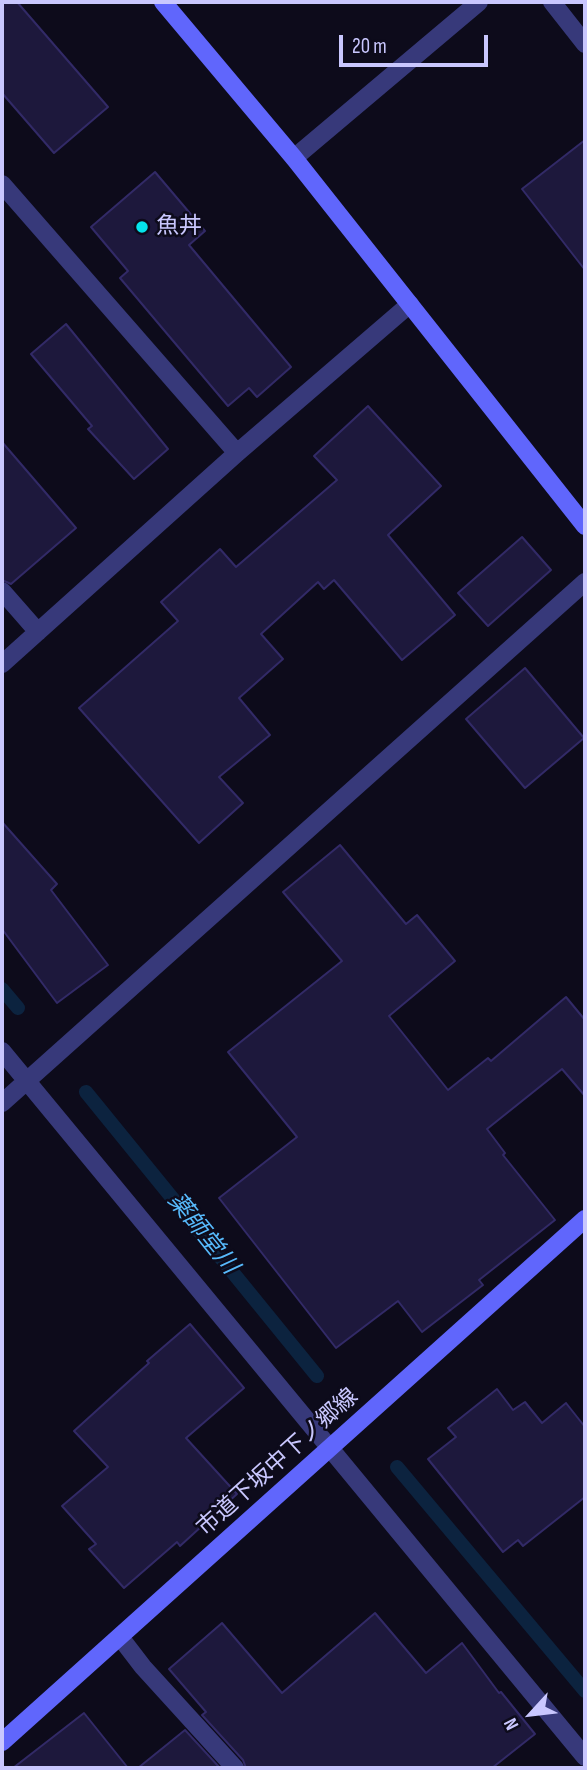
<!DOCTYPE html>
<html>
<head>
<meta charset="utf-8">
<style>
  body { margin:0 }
  #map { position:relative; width:587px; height:1770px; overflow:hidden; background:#0d0b1b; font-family:"Sofia Sans Condensed",sans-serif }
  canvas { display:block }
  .frame { position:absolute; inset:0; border:4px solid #c9c7fe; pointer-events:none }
  .north { position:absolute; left:496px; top:1679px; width:70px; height:70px; -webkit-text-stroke:5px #0d0b1b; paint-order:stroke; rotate:243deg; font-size:19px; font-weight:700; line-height:28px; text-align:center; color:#c9c7fe }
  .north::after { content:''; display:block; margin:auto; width:24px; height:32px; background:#c9c7fe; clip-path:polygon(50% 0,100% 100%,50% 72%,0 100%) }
  .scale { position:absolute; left:339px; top:35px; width:149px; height:32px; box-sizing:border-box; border:4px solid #c9c7fe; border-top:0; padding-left:9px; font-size:21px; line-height:24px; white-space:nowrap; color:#c9c7fe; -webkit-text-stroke:5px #0d0b1b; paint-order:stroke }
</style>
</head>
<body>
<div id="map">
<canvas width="587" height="1770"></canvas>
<div class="frame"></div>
<div class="north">N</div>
<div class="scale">20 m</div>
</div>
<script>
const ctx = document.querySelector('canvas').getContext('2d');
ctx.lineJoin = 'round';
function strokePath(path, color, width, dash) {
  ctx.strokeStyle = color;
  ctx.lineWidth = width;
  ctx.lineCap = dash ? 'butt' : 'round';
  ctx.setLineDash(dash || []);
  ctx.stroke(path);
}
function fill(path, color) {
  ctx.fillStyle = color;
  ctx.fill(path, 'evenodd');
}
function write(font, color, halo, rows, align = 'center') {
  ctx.font = font + ' "Sofia Sans Condensed","Noto Sans JP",sans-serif';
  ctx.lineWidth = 5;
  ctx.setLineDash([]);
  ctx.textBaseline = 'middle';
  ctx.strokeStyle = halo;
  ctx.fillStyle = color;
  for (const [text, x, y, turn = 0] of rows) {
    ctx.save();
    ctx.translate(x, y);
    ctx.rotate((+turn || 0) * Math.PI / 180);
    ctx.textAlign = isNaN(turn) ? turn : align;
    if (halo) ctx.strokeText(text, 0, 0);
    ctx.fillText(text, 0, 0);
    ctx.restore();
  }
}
strokePath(new Path2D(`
  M 2,989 L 18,1008
  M 86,1092 L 317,1376
  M 397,1467 L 585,1691`), '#0c233f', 14);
const building = new Path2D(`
  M 2,2 L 17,2 L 108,107 L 54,153 L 2,93 Z
  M 585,140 L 585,270 L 522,189 Z
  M 155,172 L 205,231 L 189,245 L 291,367 L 257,397 L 249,388 L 228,406 L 120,278 L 128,271 L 91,227 Z
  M 66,324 L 168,449 L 134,479 L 88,429 L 92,426 L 31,354 Z
  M 368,406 L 441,486 L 388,535 L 455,615 L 402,660 L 334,580 L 324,589 L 318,582 L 261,634 L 283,659 L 239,698 L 270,735 L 219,777 L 243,803 L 199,843 L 79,708 L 178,621 L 161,602 L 220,549 L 236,567 L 337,480 L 314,456 Z
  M 2,442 L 76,528 L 11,584 L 2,580 Z
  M 522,537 L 551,570 L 488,626 L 458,593 Z
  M 525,668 L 584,738 L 525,788 L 466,719 Z
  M 2,822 L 57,884 L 51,890 L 108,965 L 57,1003 L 2,929 Z
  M 340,845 L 406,924 L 417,915 L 455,961 L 389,1016 L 448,1090 L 488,1058 L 491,1061 L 566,997 L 585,1020 L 585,1096 L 562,1069 L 487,1129 L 505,1153 L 503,1155 L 555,1220 L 479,1280 L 483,1285 L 422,1332 L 398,1301 L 336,1348 L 219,1198 L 297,1137 L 228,1052 L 342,961 L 283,892 Z
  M 190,1324 L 244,1388 L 186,1438 L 237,1494 L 180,1546 L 177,1542 L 124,1588 L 89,1549 L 96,1544 L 62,1506 L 108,1467 L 74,1431 L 149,1363 L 147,1361 Z
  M 497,1389 L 513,1410 L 525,1402 L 542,1423 L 566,1403 L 585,1427 L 585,1497 L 523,1546 L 518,1540 L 503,1552 L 428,1459 L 456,1437 L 448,1428 Z
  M 375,1613 L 426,1673 L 462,1643 L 499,1693 L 501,1692 L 535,1734 L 492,1768 L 246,1768 L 243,1760 L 202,1715 L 206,1712 L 169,1669 L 222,1623 L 282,1693 Z
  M 84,1713 L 128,1768 L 13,1768 Z
  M 185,1730 L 220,1768 L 138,1768 Z`);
fill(building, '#1d183c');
strokePath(building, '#322a67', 2);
strokePath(new Path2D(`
  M 552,2 L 585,44
  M 294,158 L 479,2
  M 2,184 L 237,453
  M 2,591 L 38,632
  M 2,664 L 237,453 L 410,304
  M 2,1051 L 585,1757
  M 2,1103 L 585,582
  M 120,1637 L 143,1667 L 235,1768`), '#37397a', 18);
strokePath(new Path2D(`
  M 163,2 L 294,158 L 585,526
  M 2,1742 L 585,1219`), '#6066fc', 18);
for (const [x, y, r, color] of [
  [142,227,7,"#05e4ec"]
]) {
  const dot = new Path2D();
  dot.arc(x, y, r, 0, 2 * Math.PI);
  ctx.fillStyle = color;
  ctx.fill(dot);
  strokePath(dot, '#0d0b1b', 2.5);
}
write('23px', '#c9c7fe', '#0d0b1b', [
  ["魚丼",156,227]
], 'left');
write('23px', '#c9c7fe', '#0d0b1b', [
  ["市道下坂中下ノ郷線",278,1463,-42]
]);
write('italic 24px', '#57bafc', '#0d0b1b', [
  ["薬師堂川",202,1234,51]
]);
</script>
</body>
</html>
